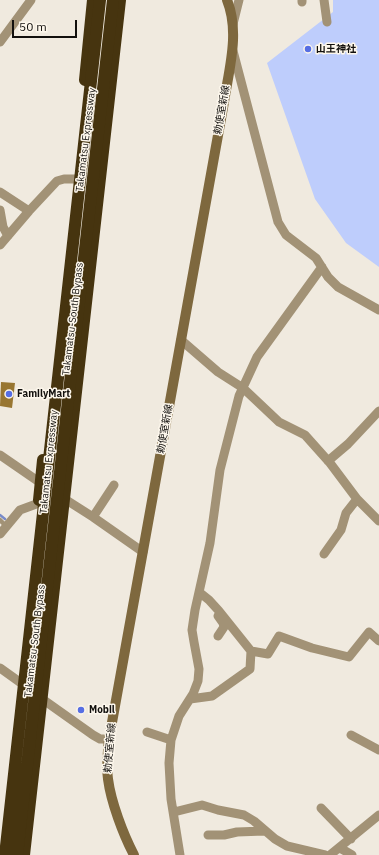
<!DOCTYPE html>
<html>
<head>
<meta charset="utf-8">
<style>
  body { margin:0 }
  #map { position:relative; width:379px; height:855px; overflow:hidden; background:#f0eadf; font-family:"IBM Plex Sans",sans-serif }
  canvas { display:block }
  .scale { position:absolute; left:12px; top:20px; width:65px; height:18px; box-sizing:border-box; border:2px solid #12100d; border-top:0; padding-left:5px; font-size:12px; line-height:14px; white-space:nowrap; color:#12100d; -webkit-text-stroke:3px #fdf7ec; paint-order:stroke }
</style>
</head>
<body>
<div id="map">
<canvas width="379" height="855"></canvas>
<div class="scale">50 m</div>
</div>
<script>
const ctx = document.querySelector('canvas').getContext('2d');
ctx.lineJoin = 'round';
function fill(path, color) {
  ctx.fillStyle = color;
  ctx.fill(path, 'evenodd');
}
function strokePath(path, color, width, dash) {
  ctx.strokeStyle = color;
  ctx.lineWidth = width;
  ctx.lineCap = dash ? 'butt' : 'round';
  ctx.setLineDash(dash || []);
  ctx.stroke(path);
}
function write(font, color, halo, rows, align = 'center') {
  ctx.font = font + ' "IBM Plex Sans","Noto Sans JP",sans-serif';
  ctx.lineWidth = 3;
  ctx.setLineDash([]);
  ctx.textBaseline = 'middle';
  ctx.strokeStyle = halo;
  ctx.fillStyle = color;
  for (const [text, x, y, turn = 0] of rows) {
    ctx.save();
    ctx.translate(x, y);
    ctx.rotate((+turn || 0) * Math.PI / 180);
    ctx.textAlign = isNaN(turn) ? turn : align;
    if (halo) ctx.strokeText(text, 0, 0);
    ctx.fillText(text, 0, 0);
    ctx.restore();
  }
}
fill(new Path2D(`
  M 333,0 L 379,0 L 379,267 L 346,243 L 315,199 L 267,63 L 333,12 Z`), '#becdfc');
strokePath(new Path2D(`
  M 0,515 L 5,519`), '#788ac8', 2.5);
fill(new Path2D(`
  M 1,382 L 15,383 L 12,408 L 0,406 Z`), '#987631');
strokePath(new Path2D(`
  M 0,520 L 6,526`), '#a29276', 4.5);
strokePath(new Path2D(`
  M 302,0 L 302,2
  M 324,0 L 327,22
  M 233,24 L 239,0
  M 0,42 L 31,0
  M 233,51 L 278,222 L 286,235 L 316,258 L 328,277 L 338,287 L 379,310
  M 0,192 L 29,211
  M 0,210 L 3,227 L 8,236
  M 0,245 L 29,211 L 57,181 L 64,179 L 75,179
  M 181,340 L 218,372 L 243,388 L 279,422 L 305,435 L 330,463 L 357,499 L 379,521
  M 0,455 L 45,486
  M 328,461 L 348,444 L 379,411
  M 60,496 L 93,517 L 143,552
  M 93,517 L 114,485
  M 0,534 L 20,510 L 39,503
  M 324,554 L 341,530 L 346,513 L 357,499
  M 199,592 L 209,600 L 219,611 L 251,651
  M 218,616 L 223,623 L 224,627 L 218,636
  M 0,668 L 28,688
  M 38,696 L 93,735 L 100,739 L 109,739
  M 190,699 L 212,696 L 250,669 L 251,651 L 268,654 L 279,636 L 312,648 L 349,657 L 369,632 L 379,641
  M 147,732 L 171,740
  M 351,735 L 379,750
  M 321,808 L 351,839
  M 174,812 L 202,805 L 218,810 L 244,815 L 254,821 L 275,839 L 287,846 L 325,855
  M 208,835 L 224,835 L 237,832 L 264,831
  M 340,848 L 352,855
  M 180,855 L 171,799 L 169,763 L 171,740 L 179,716 L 193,694 L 198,681 L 199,669 L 194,642 L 192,630 L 195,610 L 210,543 L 220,470 L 239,396 L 257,357 L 322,267
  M 330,855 L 379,815`), '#a29276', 9);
strokePath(new Path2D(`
  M 134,855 C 123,834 111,802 108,779 C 106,766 108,752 109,739 L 224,102 C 229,69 240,32 227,0`), '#7e683e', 10);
strokePath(new Path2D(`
  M 85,80 L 93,0
  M 39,500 L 43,460
  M 24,855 L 120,0`), '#46340f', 12);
strokePath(new Path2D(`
  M 5,855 L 100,0
  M 17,855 L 113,0`), '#46340f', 12);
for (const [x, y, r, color] of [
  [308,49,4,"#566ee4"],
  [9,394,4,"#566ee4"],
  [81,710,4,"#566ee4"]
]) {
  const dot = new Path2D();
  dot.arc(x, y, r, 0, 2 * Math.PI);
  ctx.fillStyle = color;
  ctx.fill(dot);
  strokePath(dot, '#fdf7ec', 1.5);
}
write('bold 10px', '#12100d', '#fdf7ec', [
  ["山王神社",316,49],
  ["FamilyMart",17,394],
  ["Mobil",89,710]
], 'left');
write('10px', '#12100d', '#fdf7ec', [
  ["勅使室新線",222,110,-80],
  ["Takamatsu Expressway",86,140,-83],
  ["Takamatsu-South Bypass",73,319,-83],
  ["勅使室新線",165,429,-80],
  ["Takamatsu Expressway",49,462,-84],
  ["Takamatsu-South Bypass",35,641,-83],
  ["勅使室新線",110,748,-85]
]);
</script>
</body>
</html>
